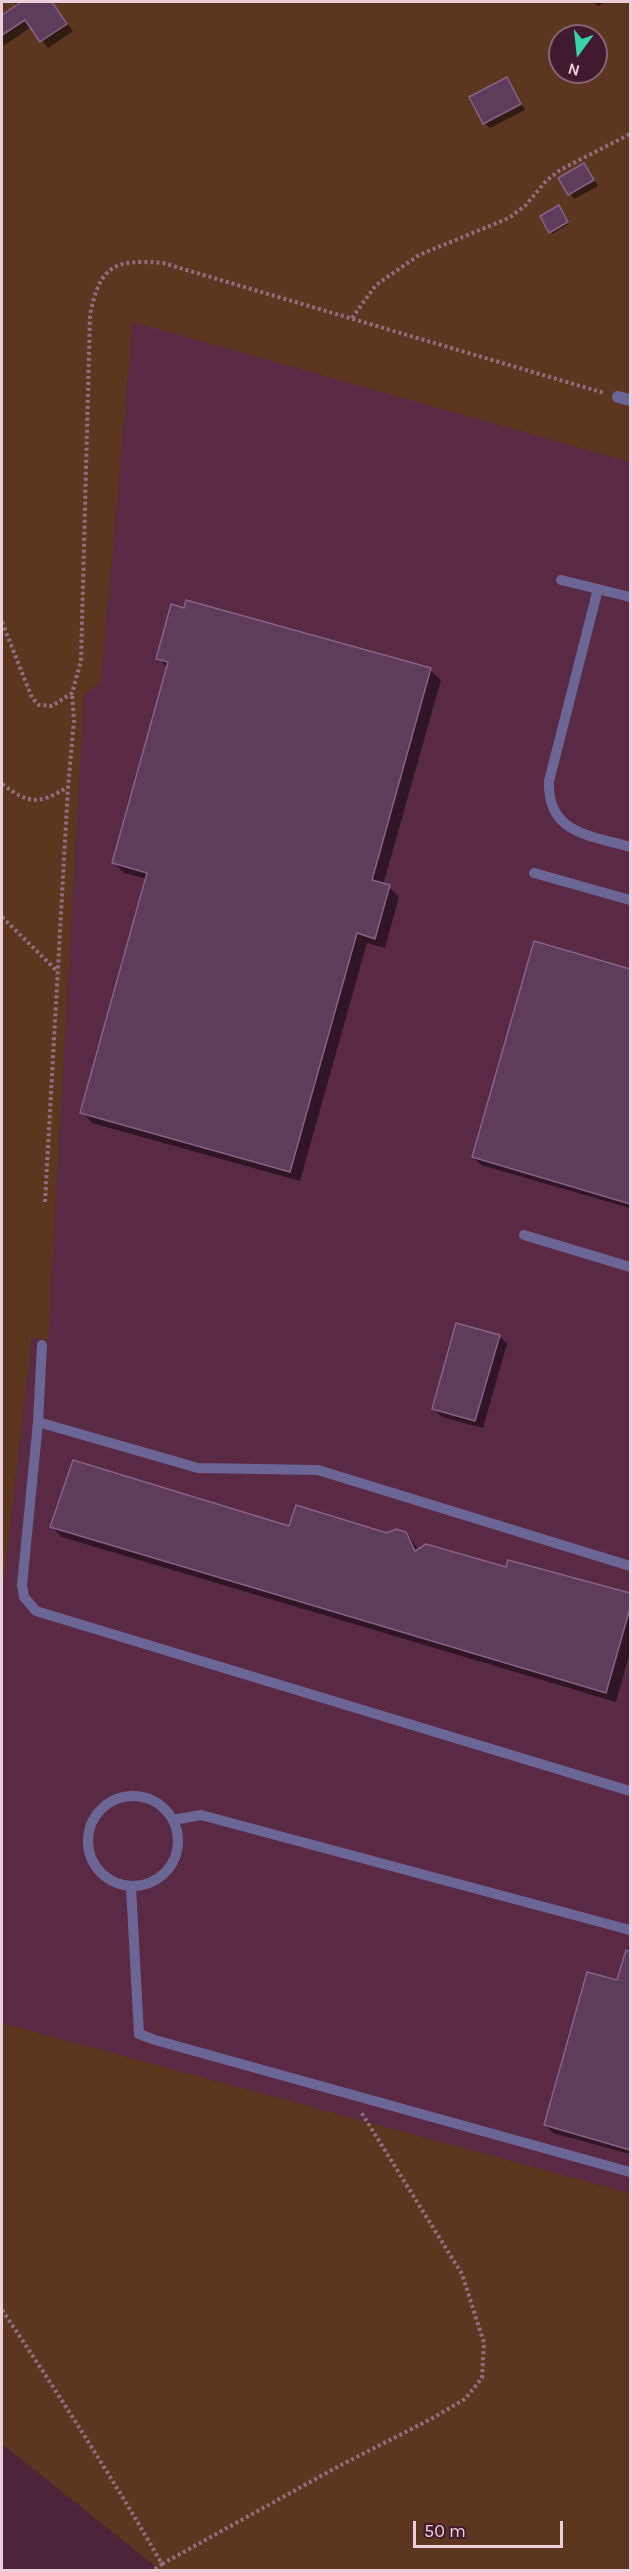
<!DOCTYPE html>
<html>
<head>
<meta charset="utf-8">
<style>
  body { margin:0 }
  #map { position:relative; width:632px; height:2572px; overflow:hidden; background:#4d2439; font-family:Karla,sans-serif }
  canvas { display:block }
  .frame { position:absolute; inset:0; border:3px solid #ebd0dc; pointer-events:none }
  .north { position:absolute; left:548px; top:24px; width:60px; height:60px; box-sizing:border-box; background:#411a2f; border:2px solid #856374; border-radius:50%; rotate:195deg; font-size:16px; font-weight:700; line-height:24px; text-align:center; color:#ebd0dc }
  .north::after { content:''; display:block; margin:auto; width:21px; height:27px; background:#36d4a7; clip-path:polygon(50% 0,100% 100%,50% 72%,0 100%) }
  .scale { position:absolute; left:413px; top:2521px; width:150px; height:27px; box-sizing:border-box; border:3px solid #ebd0dc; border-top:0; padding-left:8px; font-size:18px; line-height:21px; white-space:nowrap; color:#ebd0dc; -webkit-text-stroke:4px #411a2f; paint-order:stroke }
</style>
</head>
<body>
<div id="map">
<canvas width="632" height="2572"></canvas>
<div class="frame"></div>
<div class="north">N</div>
<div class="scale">50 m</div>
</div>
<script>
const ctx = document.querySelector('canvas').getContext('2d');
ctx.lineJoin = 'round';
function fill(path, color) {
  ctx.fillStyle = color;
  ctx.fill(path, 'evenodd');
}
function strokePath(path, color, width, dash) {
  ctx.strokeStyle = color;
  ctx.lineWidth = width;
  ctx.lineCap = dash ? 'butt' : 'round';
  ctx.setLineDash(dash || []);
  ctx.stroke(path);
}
fill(new Path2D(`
  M 133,321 L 630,462 L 630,2193 L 2,2023 L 2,1595 L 32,1338 L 48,1340 L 84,694 L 101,681 Z`), '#5a2a44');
fill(new Path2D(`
  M 2,2 L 630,2 L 630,462 L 133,322 L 101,681 L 84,695 L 48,1340 L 32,1338 L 2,1595 ZM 560,36 L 596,36 L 596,72 L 560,72 Z
  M 2,2023 L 630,2193 L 630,2570 L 160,2570 L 2,2444 Z`), '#5d3620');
fill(new Path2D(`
  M 14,2 L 52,2 L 73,31 L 48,48 L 31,27 L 2,47 L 2,17 L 17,6 Z
  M 593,2 L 606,2 L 598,6 Z
  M 507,79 L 525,110 L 490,128 L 484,123 Z
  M 584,165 L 598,186 L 574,199 L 560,178 Z
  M 561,209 L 569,224 L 552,234 L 550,232 Z
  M 158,658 L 430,670 L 441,680 L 383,885 L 389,887 L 399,897 L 385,948 L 367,943 L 300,1181 L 92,1123 L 82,1112 L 147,879 L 124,873 L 113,862 L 168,668 Z
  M 535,942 L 630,970 L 630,1208 L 481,1165 L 473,1157 Z
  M 499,1336 L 507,1344 L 483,1428 L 442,1417 L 434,1409 Z
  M 52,1527 L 290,1528 L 387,1535 L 406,1533 L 419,1550 L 507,1569 L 509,1562 L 630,1595 L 630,1652 L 616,1702 L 62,1537 Z
  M 630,1941 L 630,2154 L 553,2133 L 545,2125 L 618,1982 Z`), '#0007');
const building = new Path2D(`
  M 21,2 L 52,2 L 67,24 L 40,42 L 25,20 L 2,35 L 2,15 Z
  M 507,77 L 521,104 L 483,124 L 469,97 Z
  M 584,163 L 594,180 L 568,195 L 558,178 Z
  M 559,205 L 568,222 L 549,233 L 540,216 Z
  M 186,600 L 431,668 L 372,880 L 390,885 L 375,939 L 357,933 L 290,1172 L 80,1113 L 147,873 L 112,863 L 168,662 L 156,659 L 171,604 L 184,608 Z
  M 534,941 L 630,969 L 630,1204 L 472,1157 Z
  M 456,1323 L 500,1335 L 475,1421 L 432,1409 Z
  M 73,1460 L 289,1526 L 296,1505 L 387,1533 L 396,1529 L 406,1532 L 415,1551 L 426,1544 L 506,1567 L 508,1560 L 630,1593 L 630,1608 L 606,1693 L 50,1527 Z
  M 626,1950 L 630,1951 L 630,2150 L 544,2125 L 587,1972 L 617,1980 Z`);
fill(building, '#5e3c5c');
strokePath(building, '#876285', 1.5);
strokePath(new Path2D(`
  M 352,318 L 376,285 L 419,255 L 509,218 L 526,205 L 546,181 L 560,170 L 630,134
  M 2,622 L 32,698 L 39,705 L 52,706 L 72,693 L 81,661 L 90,315 C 100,265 114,259 163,263 L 604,393
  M 2,784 C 29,804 38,805 68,787
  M 2,917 L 57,971
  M 45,1202 L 68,787 L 74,721 L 72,694
  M 2,2310 C 58,2393 112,2477 162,2564 L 154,2570
  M 162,2564 L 339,2466 L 431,2419 L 465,2399 L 482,2378 L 484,2343 L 462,2274 L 361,2112`), '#906d7f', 4, [3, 3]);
strokePath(new Path2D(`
  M 561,580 L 630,597
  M 598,589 L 549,781 C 547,834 590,835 630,847
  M 534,873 L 630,900
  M 524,1235 L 630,1267
  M 42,1345 L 38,1422 L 22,1585 L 24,1597 L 36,1611 L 630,1791
  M 38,1422 L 198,1468 L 318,1470 L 630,1566
  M88 1841a45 45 0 1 1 90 0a45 45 0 1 1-90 0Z
  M 173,1820 L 201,1815 L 630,1930
  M 131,1887 L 139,2034 L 155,2040 L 630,2172`), '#6b6696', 10);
strokePath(new Path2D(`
  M 618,397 L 630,400`), '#6b6696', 12);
</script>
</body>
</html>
